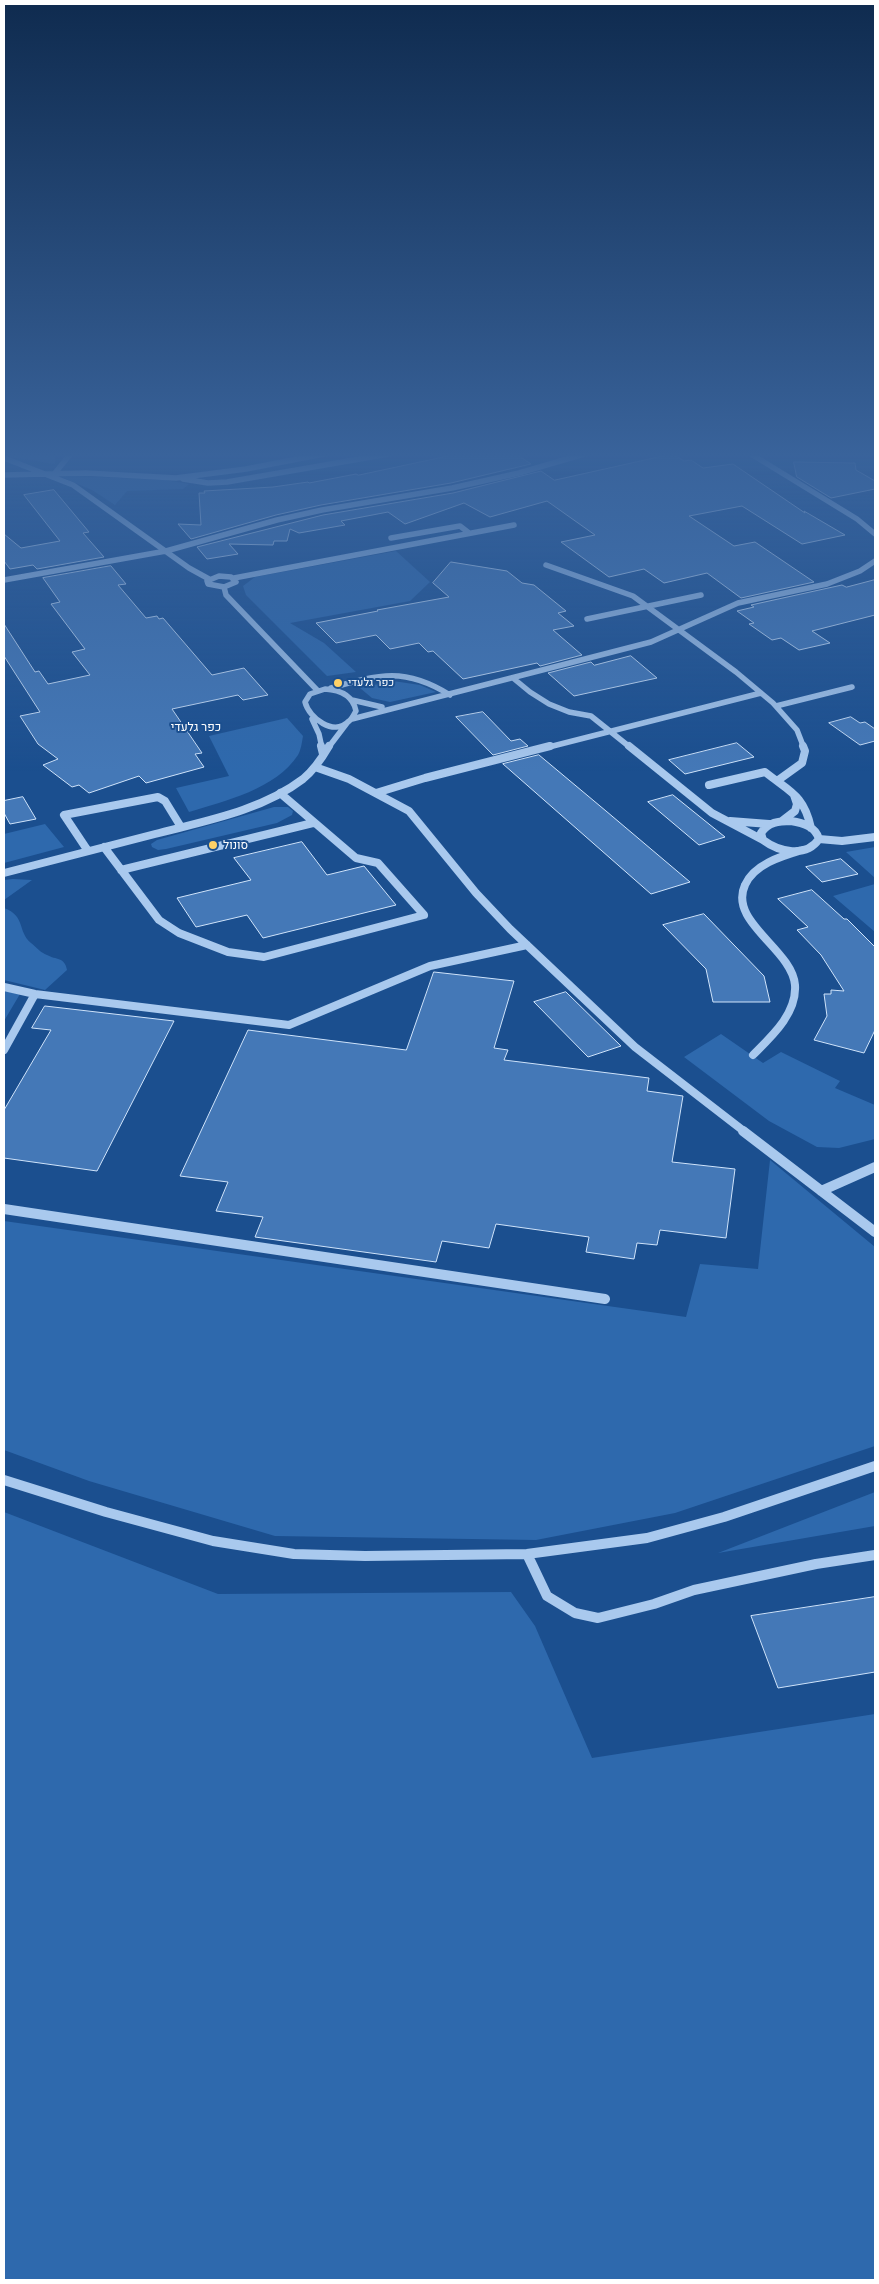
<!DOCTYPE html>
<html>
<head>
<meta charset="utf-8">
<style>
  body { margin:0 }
  #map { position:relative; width:879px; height:2284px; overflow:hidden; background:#1b4f8f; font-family:Figtree,sans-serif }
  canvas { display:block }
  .frame { position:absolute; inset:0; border:5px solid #fff; pointer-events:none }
</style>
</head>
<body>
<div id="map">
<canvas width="879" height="2284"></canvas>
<div class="frame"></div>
</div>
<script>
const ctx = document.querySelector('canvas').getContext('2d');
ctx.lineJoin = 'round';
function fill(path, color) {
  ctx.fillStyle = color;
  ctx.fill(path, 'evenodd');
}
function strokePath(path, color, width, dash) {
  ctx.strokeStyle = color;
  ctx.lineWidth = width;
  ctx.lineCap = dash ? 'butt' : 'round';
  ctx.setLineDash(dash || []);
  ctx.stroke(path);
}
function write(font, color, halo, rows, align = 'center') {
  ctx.font = font + ' Figtree,Heebo,sans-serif';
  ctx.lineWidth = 4;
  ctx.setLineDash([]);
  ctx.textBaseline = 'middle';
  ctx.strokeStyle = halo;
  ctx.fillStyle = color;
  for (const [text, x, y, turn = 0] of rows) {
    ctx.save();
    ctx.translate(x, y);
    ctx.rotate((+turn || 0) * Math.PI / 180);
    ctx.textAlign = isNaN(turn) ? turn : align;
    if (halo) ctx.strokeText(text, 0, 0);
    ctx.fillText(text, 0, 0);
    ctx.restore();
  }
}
fill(new Path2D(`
  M 4,452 L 55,452 L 55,464 L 4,456 Z
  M 76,476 L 165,480 L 189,484 L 183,489 L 127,491 L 115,505 L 92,490 L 61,477 Z
  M 396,551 L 430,582 L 410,601 L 290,623 L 324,643 L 356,672 L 327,676 L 246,595 L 243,586 L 255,577 Z
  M 393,681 L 420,685 L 436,692 L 390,702 L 372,698 L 360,688 Z
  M 287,718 L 303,736 C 302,742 301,750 298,755 C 276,789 225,801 189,812 L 176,788 L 229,776 L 209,736 Z
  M 274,807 L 288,807 L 293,811 L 292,815 L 277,823 L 166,849 L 158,850 L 152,847 L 151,844 L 157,840 Z
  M 45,824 L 64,847 L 4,863 L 4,834 Z
  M 875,847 L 875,878 L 846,852 Z
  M 13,879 L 32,880 L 4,900 L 4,880 Z
  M 875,884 L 875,932 L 833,896 Z
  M 4,908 C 26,916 17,931 31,943 C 36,947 41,953 47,955 C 56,960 65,957 67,970 L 45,990 L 4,980 Z
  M 4,991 L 20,994 L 4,1021 Z
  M 721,1034 L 763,1063 L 781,1052 L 840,1081 L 835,1088 L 875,1105 L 875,1139 L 839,1148 L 817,1147 L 769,1121 L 684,1057 Z
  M 770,1160 L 875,1247 L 875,1446 L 675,1513 L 536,1540 L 275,1536 L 89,1481 L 4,1450 L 4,1221 L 686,1317 L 700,1264 L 758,1269 Z
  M 875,1492 L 875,1526 L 718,1553 Z
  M 4,1512 L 218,1594 L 511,1592 L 535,1626 L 592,1758 L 875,1714 L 875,2280 L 4,2280 Z`), '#2e69ad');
const building = new Path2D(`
  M 467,452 L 513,452 L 531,464 L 451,483 L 321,505 L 276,515 L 191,539 L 178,524 L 201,525 L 199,493 L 205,493 L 204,491 L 273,487 L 308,482 L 309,483 L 356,474 L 358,475 Z
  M 673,454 L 684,461 L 691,460 L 703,468 L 733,464 L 805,513 L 804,511 L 845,535 L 802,544 L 742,506 L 689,516 L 734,546 L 755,542 L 814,582 L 741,598 L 707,573 L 664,583 L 644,569 L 609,577 L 561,542 L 595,535 L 547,501 L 490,517 L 464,503 L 405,524 L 388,512 L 341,521 L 345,525 L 299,533 L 290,529 L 287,541 L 274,541 L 273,545 L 229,544 L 238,554 L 207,559 L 197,547 L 323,515 L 453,493 L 541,471 L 554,480 Z
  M 794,462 L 855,463 L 856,470 L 875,481 L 875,489 L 831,498 L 797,477 Z
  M 54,490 L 89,532 L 83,533 L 104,557 L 37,569 L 33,565 L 10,569 L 4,561 L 4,534 L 21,548 L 60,541 L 24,495 Z
  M 451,562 L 507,571 L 522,583 L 534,585 L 566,611 L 558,613 L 574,626 L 553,630 L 582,655 L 540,666 L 537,663 L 463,679 L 433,651 L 428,652 L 419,643 L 390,649 L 376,635 L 336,643 L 316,623 L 378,611 L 377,610 L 449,597 L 433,583 Z
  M 111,566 L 126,584 L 118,585 L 146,618 L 157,616 L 159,619 L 163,618 L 212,675 L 244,668 L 268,695 L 243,700 L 238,695 L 172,709 L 202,753 L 195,754 L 204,767 L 146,783 L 139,776 L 89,793 L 79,785 L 72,787 L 43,765 L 58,759 L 38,744 L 20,716 L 40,712 L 4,656 L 4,624 L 35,672 L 39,671 L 48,684 L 90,675 L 72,652 L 85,649 L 51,604 L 60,602 L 43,578 Z
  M 875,580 L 875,615 L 812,631 L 830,643 L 799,650 L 781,638 L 772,640 L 749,624 L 754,623 L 737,611 L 754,607 L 751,605 L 842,585 L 846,587 Z
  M 631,656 L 657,678 L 574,696 L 548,673 L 591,662 L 594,665 Z
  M 483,712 L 511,741 L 520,739 L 528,746 L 493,755 L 456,717 Z
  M 851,717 L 860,723 L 865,722 L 875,729 L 875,741 L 860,745 L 829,723 Z
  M 737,743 L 754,757 L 685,774 L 669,760 Z
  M 539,755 L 606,811 L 690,882 L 651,894 L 503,764 Z
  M 673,795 L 725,837 L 699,845 L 648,802 Z
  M 23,797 L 36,819 L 10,824 L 4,813 L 4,801 Z
  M 302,842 L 327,875 L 364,866 L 396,905 L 263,938 L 247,915 L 196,927 L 177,898 L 251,880 L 234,858 Z
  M 841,859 L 858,874 L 822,882 L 806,867 Z
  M 812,890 L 844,919 L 847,919 L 875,947 L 875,1030 L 864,1053 L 814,1040 L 827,1016 L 824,994 L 831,994 L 831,990 L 844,991 L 821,955 L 797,930 L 808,927 L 778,899 Z
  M 704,914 L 764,976 L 770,1002 L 713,1002 L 706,969 L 663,925 Z
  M 434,972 L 514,981 L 494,1048 L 508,1050 L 504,1060 L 649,1078 L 647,1091 L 683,1096 L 672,1162 L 735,1169 L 726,1238 L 660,1230 L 657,1245 L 637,1243 L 634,1259 L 586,1252 L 589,1237 L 496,1224 L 489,1248 L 442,1241 L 436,1262 L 255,1237 L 263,1217 L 216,1211 L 228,1182 L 180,1176 L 248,1030 L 406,1050 Z
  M 566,992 L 621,1046 L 588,1057 L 534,1002 Z
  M 45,1006 L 174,1021 L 97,1171 L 4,1158 L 4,1110 L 51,1030 L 32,1028 Z
  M 875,1597 L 875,1672 L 778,1688 L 751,1616 Z`);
fill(building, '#4478b7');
strokePath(building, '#cfe3fa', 1);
strokePath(new Path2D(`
  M 751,454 L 857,519 L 875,534
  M 4,458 L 73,485 L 189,568 L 209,579
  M 55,473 L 72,452
  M 4,475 L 86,473 L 176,478 L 246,469 L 334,452
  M 183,479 L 208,483 L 227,482 L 400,452
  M 391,538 L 460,526 L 469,533
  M 546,565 L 633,596 L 736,672 L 773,703 L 797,730 L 804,748
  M 219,576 L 231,577 L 236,582 L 224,587 L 208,584 L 207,581 Z
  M 234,578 L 514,525
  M 4,580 L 166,551 L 277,520 L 322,510 L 452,488 L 519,473 L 591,452
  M 224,587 L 226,595 L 318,691
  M 587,619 L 701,595
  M 513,678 L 530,692 L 549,704 L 569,712 L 591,716 L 631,748
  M 331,688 C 380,674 405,667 450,695
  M 325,689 C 340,690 353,695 356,711 C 354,714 352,719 349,721 C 334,737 309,718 305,702 L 310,694 Z
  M 352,700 L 382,707
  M 776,706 L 852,687
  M 312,719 L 319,734 L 322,748
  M 352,719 L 651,642 L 738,603 L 827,584 L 860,571 L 875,561
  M 328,748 L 347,723
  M 545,748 L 761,693`), '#a9c9ee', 5.5);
strokePath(new Path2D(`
  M 321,746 L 323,754
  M 629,746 L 712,813 L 763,840
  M 315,767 L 349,779 L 409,811 L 476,893 L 510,929 L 635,1047 L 745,1132
  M 777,781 L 802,763 L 805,751 L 803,746
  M 709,785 L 765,772 C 790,792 804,795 811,828
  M 376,793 L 425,778 L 550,746
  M 730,821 L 769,824
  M 782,821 L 795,811 L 797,804 L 794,795
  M 791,821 C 803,823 815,826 819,839 C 806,858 779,852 763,840 L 761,833 C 768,822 779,821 791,821 Z
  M 819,839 L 842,841 L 875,837
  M 104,847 L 159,920 L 179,933 L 228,952 L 264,957 L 424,915 L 378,863 L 356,858 L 280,793
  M 88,851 L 64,815 L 158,797 L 165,801 L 181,827
  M 121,870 L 313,823
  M 4,873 C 54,860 104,847 155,834 C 205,821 261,811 303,779 C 314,770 322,758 329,746
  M 4,987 L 35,994 L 289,1025 L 430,966 L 527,945
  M 4,1050 L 35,994
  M 753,1055 C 771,1037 797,1014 795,985 C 792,949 728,922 745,885 C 754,864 782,856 802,850`), '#a9c9ee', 8);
strokePath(new Path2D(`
  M 743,1131 L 875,1232
  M 821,1191 L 875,1167
  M 4,1209 L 605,1299
  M 4,1480 L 106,1512 L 213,1541 L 294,1554 L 365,1556 L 527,1554 L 647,1538 L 724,1517 L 875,1466
  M 527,1554 L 547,1596 L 575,1613 L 598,1618 L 654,1604 L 694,1590 L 816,1564 L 875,1555`), '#a9c9ee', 10);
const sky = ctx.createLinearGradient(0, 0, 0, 772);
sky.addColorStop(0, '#0f2b4f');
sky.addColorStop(0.59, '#39639b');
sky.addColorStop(1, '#39639b00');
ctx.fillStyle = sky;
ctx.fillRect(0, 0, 879, 772);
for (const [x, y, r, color] of [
  [338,683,5,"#ffd166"],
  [213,845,5,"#ffd166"]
]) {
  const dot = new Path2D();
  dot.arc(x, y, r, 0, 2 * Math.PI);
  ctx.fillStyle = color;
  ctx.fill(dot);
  strokePath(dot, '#1b4f8f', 2);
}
write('11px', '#fff', '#1b4f8f', [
  ["כפר גלעדי",348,683]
], 'left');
write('12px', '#fff', '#1b4f8f', [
  ["כפר גלעדי",196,727]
]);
write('12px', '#fff', '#1b4f8f', [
  ["סונול",223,845]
], 'left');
</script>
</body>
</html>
